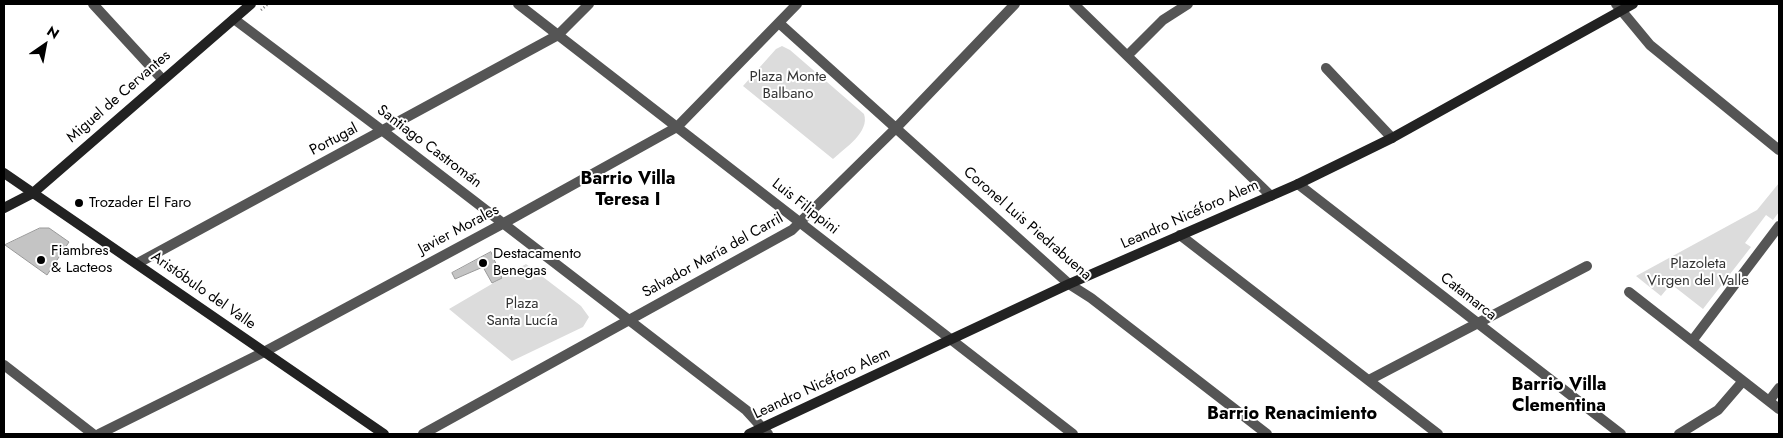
<!DOCTYPE html>
<html>
<head>
<meta charset="utf-8">
<style>
  body { margin:0 }
  #map { position:relative; width:1783px; height:438px; overflow:hidden; background:#fff; font-family:Jost,sans-serif }
  canvas { display:block }
  .frame { position:absolute; inset:0; border:5px solid #000; pointer-events:none }
  .north { position:absolute; left:20px; top:20px; width:50px; height:50px; -webkit-text-stroke:4px #fff; paint-order:stroke; rotate:33deg; font-size:14px; font-weight:700; line-height:20px; text-align:center; color:#000 }
  .north::after { content:''; display:block; margin:auto; width:18px; height:22px; background:#000; clip-path:polygon(50% 0,100% 100%,50% 72%,0 100%) }
</style>
</head>
<body>
<div id="map">
<canvas width="1783" height="438"></canvas>
<div class="frame"></div>
<div class="north">N</div>
</div>
<script>
const ctx = document.querySelector('canvas').getContext('2d');
ctx.lineJoin = 'round';
function fill(path, color) {
  ctx.fillStyle = color;
  ctx.fill(path, 'evenodd');
}
function strokePath(path, color, width, dash) {
  ctx.strokeStyle = color;
  ctx.lineWidth = width;
  ctx.lineCap = dash ? 'butt' : 'round';
  ctx.setLineDash(dash || []);
  ctx.stroke(path);
}
function write(font, color, halo, rows, align = 'center') {
  ctx.font = font + ' Jost,sans-serif';
  ctx.lineWidth = 4;
  ctx.setLineDash([]);
  ctx.textBaseline = 'middle';
  ctx.strokeStyle = halo;
  ctx.fillStyle = color;
  for (const [text, x, y, turn = 0] of rows) {
    ctx.save();
    ctx.translate(x, y);
    ctx.rotate((+turn || 0) * Math.PI / 180);
    ctx.textAlign = isNaN(turn) ? turn : align;
    if (halo) ctx.strokeText(text, 0, 0);
    ctx.fillText(text, 0, 0);
    ctx.restore();
  }
}
fill(new Path2D(`
  M 782,46 L 790,50 L 864,114 C 870,132 845,148 833,159 L 743,86 L 776,49 Z
  M 1779,183 L 1779,212 L 1773,220 L 1766,215 L 1745,243 L 1751,247 L 1703,309 L 1671,284 L 1661,296 L 1636,276 L 1757,210 Z
  M 526,264 L 581,306 L 589,317 L 583,327 L 512,361 L 449,309 Z`), '#dcdcdc');
const building = new Path2D(`
  M 40,228 L 49,228 L 69,242 L 47,275 L 5,245 Z
  M 491,252 L 502,278 L 492,283 L 483,267 L 455,279 L 452,273 Z`);
fill(building, '#c4c4c4');
strokePath(building, '#999', 1);
strokePath(new Path2D(`
  M 261,10 L 268,4`), '#777', 2.5, [1, 2.5]);
strokePath(new Path2D(`
  M 93,4 L 162,79
  M 518,4 L 1073,434
  M 1074,4 L 1271,196
  M 1616,4 L 1650,45 L 1779,150
  M 234,19 L 383,131 L 746,410 L 768,434
  M 779,23 L 1069,284 L 1091,298 L 1267,434
  M 1128,55 L 1163,20 L 1188,4
  M 1326,68 L 1392,138
  M 1298,184 L 1621,434
  M 1180,235 L 1438,434
  M 138,263 L 558,35 L 589,4
  M 1629,292 L 1779,409
  M 1692,341 L 1779,226
  M 4,365 L 93,434
  M 1369,380 L 1587,266
  M 1769,401 L 1779,388
  M 99,434 L 264,352 L 504,223 L 677,127 L 797,4
  M 423,434 L 792,230 L 896,128 L 1015,4
  M 1679,434 L 1718,410 L 1743,381`), '#555', 10);
strokePath(new Path2D(`
  M 4,173 L 384,434
  M 4,208 L 33,193 L 251,4
  M 749,434 L 1069,284 L 1298,184 L 1392,138 L 1633,4`), '#222', 10);
for (const [x, y, r, color] of [
  [79,203,5,"#000"],
  [41,260,5,"#000"],
  [483,263,5,"#000"]
]) {
  const dot = new Path2D();
  dot.arc(x, y, r, 0, 2 * Math.PI);
  ctx.fillStyle = color;
  ctx.fill(dot);
  strokePath(dot, '#fff', 2);
}
write('15px', '#333', '#fff', [
  ["Plaza Monte",788,77],
  ["Balbano",788,94],
  ["Plazoleta",1698,264],
  ["Virgen del Valle",1698,281],
  ["Plaza",522,304],
  ["Santa Lucía",522,321]
]);
write('15px', '#000', '#fff', [
  ["Miguel de Cervantes",119,97,-41],
  ["Portugal",334,140,-28],
  ["Santiago Castromán",429,147,37],
  ["Luis Filippini",805,207,38],
  ["Leandro Nicéforo Alem",1190,215,-24],
  ["Coronel Luis Piedrabuena",1027,224,41],
  ["Javier Morales",459,230,-28],
  ["Salvador María del Carril",713,256,-29],
  ["Aristóbulo del Valle",203,291,35],
  ["Catamarca",1468,297,38],
  ["Leandro Nicéforo Alem",822,384,-25]
]);
write('15px', '#000', '#fff', [
  ["Trozader El Faro",89,203],
  ["Fiambres",51,251],
  ["& Lacteos",51,268],
  ["Destacamento",493,254],
  ["Benegas",493,271]
], 'left');
write('bold 18px', '#000', '#fff', [
  ["Barrio Villa",628,180],
  ["Teresa I",628,201],
  ["Barrio Villa",1559,386],
  ["Clementina",1559,407],
  ["Barrio Renacimiento",1292,415]
]);
</script>
</body>
</html>
